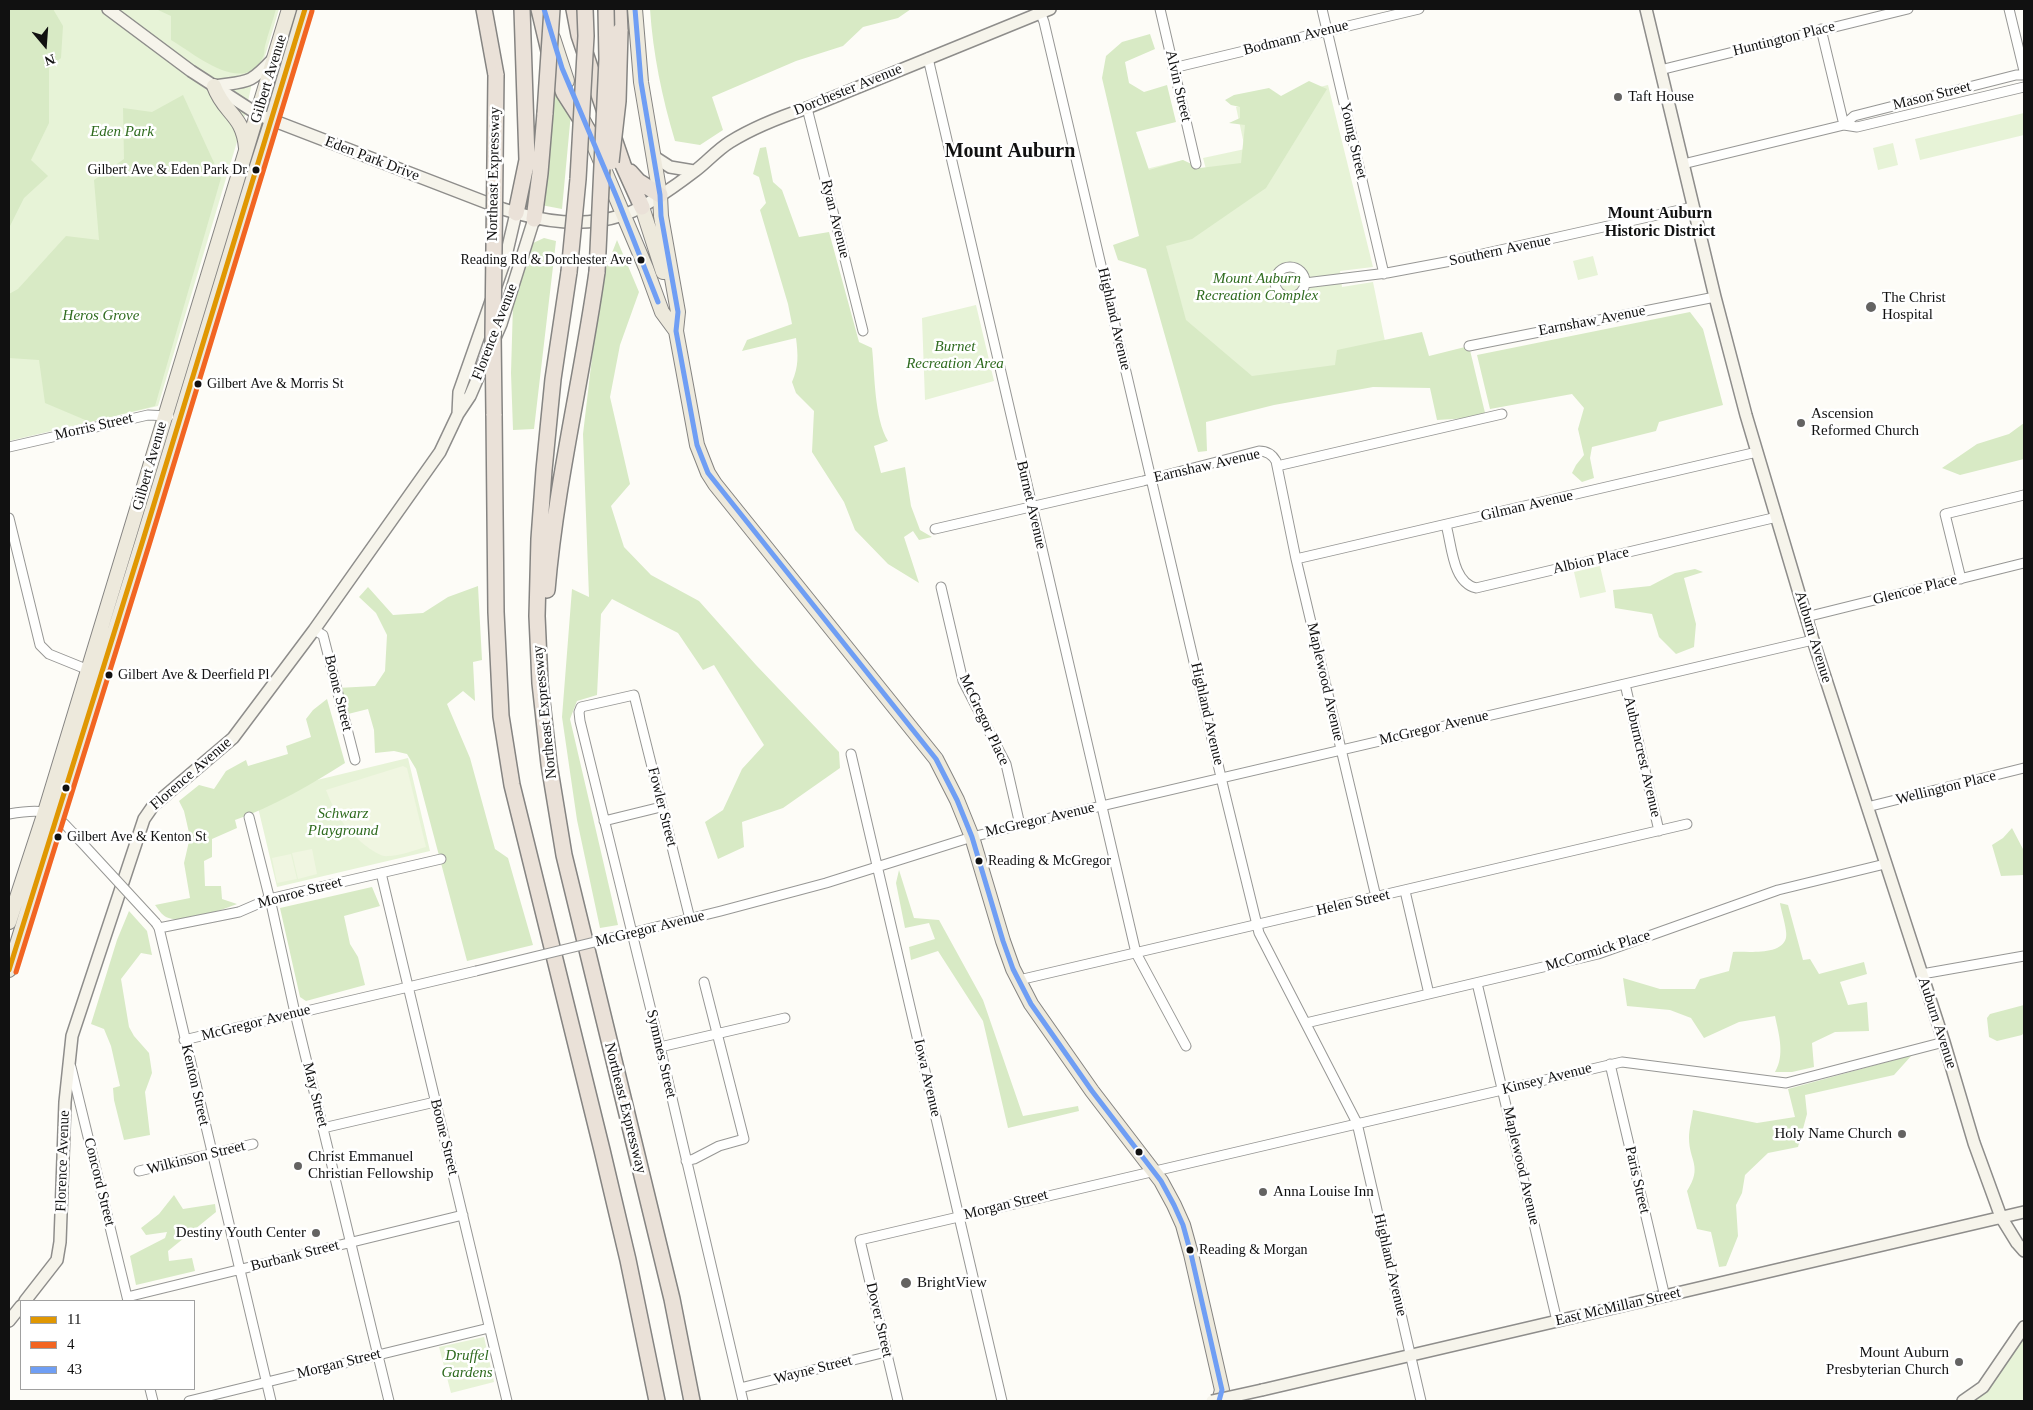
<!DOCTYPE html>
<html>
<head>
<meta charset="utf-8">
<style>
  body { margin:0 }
  #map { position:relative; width:2033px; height:1410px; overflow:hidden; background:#fdfcf7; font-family:"Times New Roman",serif }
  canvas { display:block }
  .frame { position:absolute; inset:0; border:10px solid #111; pointer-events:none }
  .legend { position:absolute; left:20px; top:1300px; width:175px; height:90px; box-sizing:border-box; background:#fff; border:1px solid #a0a0a0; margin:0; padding:6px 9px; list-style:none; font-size:15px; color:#111 }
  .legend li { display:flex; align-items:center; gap:10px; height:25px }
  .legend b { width:25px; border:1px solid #a0a0a0 }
  .north { position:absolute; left:20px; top:20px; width:50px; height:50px; -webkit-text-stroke:4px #fff; paint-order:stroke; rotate:162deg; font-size:14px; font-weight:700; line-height:20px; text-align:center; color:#111 }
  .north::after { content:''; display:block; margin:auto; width:18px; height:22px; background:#111; clip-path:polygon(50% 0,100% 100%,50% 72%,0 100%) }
</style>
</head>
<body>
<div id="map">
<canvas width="2033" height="1410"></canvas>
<div class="frame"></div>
<ul class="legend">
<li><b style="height:6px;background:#e09702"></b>11</li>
<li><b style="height:6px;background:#f26522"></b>4</li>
<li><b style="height:6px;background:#6f9ef4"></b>43</li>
</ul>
<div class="north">N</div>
</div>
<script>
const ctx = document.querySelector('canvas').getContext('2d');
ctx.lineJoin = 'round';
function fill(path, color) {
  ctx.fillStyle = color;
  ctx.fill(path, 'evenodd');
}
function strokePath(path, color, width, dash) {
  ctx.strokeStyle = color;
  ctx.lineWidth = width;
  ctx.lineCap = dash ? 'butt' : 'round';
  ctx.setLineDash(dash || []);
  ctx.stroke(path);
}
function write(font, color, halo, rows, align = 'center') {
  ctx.font = font + ' "Times New Roman",serif';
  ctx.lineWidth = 5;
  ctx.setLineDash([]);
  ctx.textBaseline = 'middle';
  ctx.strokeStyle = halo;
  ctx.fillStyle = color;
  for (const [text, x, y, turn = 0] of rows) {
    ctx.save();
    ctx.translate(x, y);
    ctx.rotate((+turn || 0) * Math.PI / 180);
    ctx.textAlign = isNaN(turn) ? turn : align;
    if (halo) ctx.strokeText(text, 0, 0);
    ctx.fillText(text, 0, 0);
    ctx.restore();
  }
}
fill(new Path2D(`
  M 9,9 L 279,9 L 265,56 L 252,83 L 245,115 L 158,406 L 9,441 Z
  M 1328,85 L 1373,267 L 1340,271 L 1342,287 L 1373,282 L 1389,361 L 1198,403 L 1142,170 L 1183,160 L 1217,211 L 1203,158 L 1245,149 L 1236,107 Z
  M 2024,113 L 2024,135 L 1920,160 L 1915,139 Z
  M 1893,143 L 1898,165 L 1878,170 L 1873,148 Z
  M 1593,256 L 1598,275 L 1578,280 L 1573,261 Z
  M 976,305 L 994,381 L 925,400 L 922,318 Z
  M 1600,566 L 1606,592 L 1580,598 L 1574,572 Z
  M 408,758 L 430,851 L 277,887 L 255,795 Z
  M 2024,1327 L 2024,1401 L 1975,1401 L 1973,1396 Z
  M 484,1337 L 494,1382 L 451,1393 L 439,1347 Z`), '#e7f3d7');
fill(new Path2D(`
  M 9,9 L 53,9 L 63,26 L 61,58 L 49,68 L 49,123 L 31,160 L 48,176 L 24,198 L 9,228 Z
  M 156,9 L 276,9 C 273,21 268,33 265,46 C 264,50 265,53 263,57 C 244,97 195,54 171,40 L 171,16 Z
  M 650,9 L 911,9 L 898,18 L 863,27 L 843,46 L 796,61 L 712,97 L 723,130 L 700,145 L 675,141 C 662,97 653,54 650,9 Z
  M 1150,34 L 1155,49 L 1125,62 L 1129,83 L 1144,92 L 1167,85 L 1176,122 L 1136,132 L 1149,170 L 1183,160 L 1200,168 L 1241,163 L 1245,125 L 1229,123 L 1240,118 L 1240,107 L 1231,105 L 1225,100 L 1234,95 L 1269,88 L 1281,96 L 1309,81 L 1327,89 L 1266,188 L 1192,239 L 1166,246 L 1186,320 L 1252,376 L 1335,365 L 1337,350 L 1422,332 L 1429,356 L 1469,346 L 1486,417 L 1437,420 L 1430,388 L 1373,387 L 1274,405 L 1206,422 L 1207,451 L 1198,452 L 1146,269 L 1118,260 L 1113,245 L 1139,236 L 1102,78 L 1106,56 L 1122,42 Z
  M 554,79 L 571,113 L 562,209 L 541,205 Z
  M 183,95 L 221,178 L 155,406 L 90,422 L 45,403 L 39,360 L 9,358 L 9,294 L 18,289 L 66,236 L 99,240 L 94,180 L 124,159 L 123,108 L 152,112 Z
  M 766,147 L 773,182 L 782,190 L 799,237 L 829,232 L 859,342 L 872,348 C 875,375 874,418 888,441 L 874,446 L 881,473 L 905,467 L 911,506 L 920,530 L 932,537 L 919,540 L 913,531 L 904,537 L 919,583 L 888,564 L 855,530 L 844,502 L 812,452 L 814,411 L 796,393 L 792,382 C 799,366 798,355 796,338 L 742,351 L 747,340 L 792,324 L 788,304 L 760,210 L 766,203 L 759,177 L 753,174 L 760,148 Z
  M 544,238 L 556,241 L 534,429 L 513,430 L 511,373 L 513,304 L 533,243 Z
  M 617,240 L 639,292 L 620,345 L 610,397 L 630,484 L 611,506 L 624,547 L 651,575 L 699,601 L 756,665 L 839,752 L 840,768 L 783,808 L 742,822 L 744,847 L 718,859 L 705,822 L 723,810 L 742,769 L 764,745 L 714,665 L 703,670 L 678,633 L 612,599 L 601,614 L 597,695 L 577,701 L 570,719 L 618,925 L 600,928 L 577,820 L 562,717 L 572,589 L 589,597 L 583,434 L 601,281 Z
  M 1690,312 L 1703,329 L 1723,405 L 1659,422 L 1656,431 L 1592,447 L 1590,458 L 1594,478 L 1582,482 L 1572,473 L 1576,465 L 1584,455 L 1578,429 L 1584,408 L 1572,394 L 1490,409 L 1477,355 Z
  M 2024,423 L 2024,459 L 1960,475 L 1942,468 L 1977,444 L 2009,434 Z
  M 1695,569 L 1703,572 L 1684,578 L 1696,624 L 1694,647 L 1676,654 L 1659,637 L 1652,614 L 1615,608 L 1613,590 L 1650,586 L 1675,573 Z
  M 478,586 L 482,660 L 473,662 L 475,701 L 463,691 L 447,704 L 470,758 L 495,849 L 508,858 L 533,945 L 467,961 L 416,769 L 407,754 L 394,751 L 375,753 L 374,730 L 368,709 L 344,715 L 337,688 L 375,686 L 385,671 L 387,635 L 376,613 L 359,597 L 368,587 L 393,615 L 423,613 L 448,597 Z
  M 327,699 L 345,763 C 310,785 275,806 235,820 L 237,828 L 212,839 L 212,857 L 204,861 L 205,886 L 221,886 L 222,899 L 237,904 C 221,910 182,925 166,917 C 162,915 158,909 155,905 L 190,898 L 184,863 L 190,837 L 184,811 L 179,801 L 199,785 L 214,789 L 226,771 L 246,760 L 248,766 L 288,754 L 286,746 L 311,737 L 306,719 L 313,710 Z
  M 2012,828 L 2024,851 L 2024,875 L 2001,876 L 1992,845 L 2003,838 Z
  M 899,870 L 914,918 L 939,920 L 983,1000 L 1023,1116 L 1078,1106 L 1079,1111 L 1008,1128 L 983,1021 L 938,951 L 911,960 L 909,947 L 935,939 L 929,923 L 905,928 L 896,883 Z
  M 372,887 L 380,906 L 344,916 L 350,944 L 358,957 L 365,985 L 306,1001 L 300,997 L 280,908 Z
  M 1780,903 L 1788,905 L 1803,960 L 1810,959 L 1819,974 L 1864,962 L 1867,974 L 1840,982 L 1848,1005 L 1867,1002 L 1869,1031 L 1835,1032 L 1812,1043 L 1814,1067 L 1792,1072 L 1775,1072 C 1785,1055 1779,1035 1775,1016 L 1739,1022 L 1704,1038 L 1691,1018 L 1670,1010 L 1627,1006 L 1623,978 L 1660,989 L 1695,989 L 1700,979 L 1729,971 L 1733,952 C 1748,951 1781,956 1786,938 C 1788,931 1781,911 1780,903 Z
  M 129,911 L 147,931 L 152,955 L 141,953 L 121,979 L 129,1027 L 134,1036 L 149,1053 L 152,1073 L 145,1092 L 150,1135 L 124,1140 L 114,1100 L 113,1088 L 120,1086 L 111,1046 L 104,1029 L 91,1024 L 117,940 Z
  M 2024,1005 L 2024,1032 L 2022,1035 L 1997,1041 L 1989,1037 L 1987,1018 L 1990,1014 Z
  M 1912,1055 L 1894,1075 L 1805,1095 L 1807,1114 L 1798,1147 L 1768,1153 L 1745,1175 L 1742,1193 L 1736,1205 L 1738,1236 L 1726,1266 L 1719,1267 L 1711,1232 L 1697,1229 L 1687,1191 C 1703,1166 1689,1161 1689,1138 C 1689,1129 1692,1119 1693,1110 L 1757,1123 L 1795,1117 L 1788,1089 Z
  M 174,1195 L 183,1209 L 215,1204 L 216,1212 L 168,1251 L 169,1261 L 192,1258 L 195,1271 L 136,1285 L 130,1256 L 165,1238 L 167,1232 L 146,1235 L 141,1228 L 159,1214 Z`), '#d8eac5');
fill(new Path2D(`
  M 403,766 L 407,768 L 426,847 C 414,850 400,856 388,856 C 382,857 375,852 370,849 C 348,833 335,815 326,790 Z
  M 312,849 L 317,874 L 298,879 L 292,853 Z
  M 291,854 L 297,879 L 277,883 L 272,858 Z`), '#f0f6e1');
const street = new Path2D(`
  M 1039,9 L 1044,22 L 1224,790 L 1259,933 L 1357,1123 L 1421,1401
  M 1160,9 L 1196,164
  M 1322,9 L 1384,274
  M 2009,9 L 2024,71
  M 1821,29 L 1844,125
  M 928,58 L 1136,953 L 1186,1046
  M 1173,68 L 1419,9
  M 1660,70 L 1908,9
  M 807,108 L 863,331
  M 1844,125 L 1854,116 L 2016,75 L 2024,75
  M 1683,164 L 1844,125 L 1857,127 L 2024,87
  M1275 282a15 15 0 1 1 30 0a15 15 0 1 1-30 0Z
  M 1305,283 L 1387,273 L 1451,261 L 1693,207
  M 1469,346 L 1715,297
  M 9,447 L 148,415 L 169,416
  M 1277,466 L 1502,414
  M 9,518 L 40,645 L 49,654 L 91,671
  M 1446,525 C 1452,545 1452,582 1476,588 L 1777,517
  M 935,529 L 1143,481 L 1259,451 C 1267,451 1272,454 1276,461 L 1296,559 L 1376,897
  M 1296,559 L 1757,452
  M 1961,579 L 1945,514 L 2024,495
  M 941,587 L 963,681 L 1006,764 L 1020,825
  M 1806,617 L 2024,563
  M 314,630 L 323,635 L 355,760
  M 1625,684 L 1659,831
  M 851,754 L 1002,1401
  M 1867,807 L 2024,768
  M 9,814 C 38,809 52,808 72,832
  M 249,817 L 272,908 L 295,1013 L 389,1401
  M 604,821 L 661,807
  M 381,873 L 507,1401
  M 1405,891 L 1429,994
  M 690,919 L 634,695 L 581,707 L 579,712 L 580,721 L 660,1047 L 743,1401
  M 156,923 L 159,928 L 271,1401
  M 159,928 L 239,912 L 269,899 L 441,859
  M 615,937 L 721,911 L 826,883 L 972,837 L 1020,825 L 1813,640
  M 1922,974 L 2024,956
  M 1019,980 L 1687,824
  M 1477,983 L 1557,1321
  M 1306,1023 L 1598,954 L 1778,890 L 1885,864
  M 184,1040 L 476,971
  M 660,1047 L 785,1018
  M 1610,1064 L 1665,1297
  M 71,1067 L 128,1301
  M 323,1128 L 435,1102
  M 686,1161 L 694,1159 L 719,1146 L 744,1139 L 704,982
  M 139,1171 L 253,1144
  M 127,1297 L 463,1215
  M 740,1388 L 886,1352
  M 150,1389 L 153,1401
  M 189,1401 L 489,1328
  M 898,1401 L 860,1240 L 1622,1062 L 1786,1083 L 1944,1042`);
const secondary = new Path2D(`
  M 108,9 L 191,71 L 259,115 L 503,209 C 543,222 583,228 623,215 C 643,209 678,184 695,171 C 707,162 717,150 730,142 C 754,127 780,117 807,108 L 1050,9
  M 1646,9 L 1715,297 L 1746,415 L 1813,640 L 1944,1042 L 1974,1143 L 2001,1217 L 2017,1243 L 2024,1251
  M 214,86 C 248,81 249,85 273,59
  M 653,156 L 670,167 L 694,171
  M 496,286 L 505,260 L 516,213
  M 458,414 L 459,392 L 491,301
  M 25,1301 L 57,1260 L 60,1242 L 65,1102 L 72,1036 L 144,819 L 153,806 L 233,738 L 314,630 L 440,452 L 458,414 L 470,396 L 501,324 L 534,219
  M 9,1321 L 21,1306
  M 1262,1390 L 2024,1212
  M 1963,1401 L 1983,1387 L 2024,1327`);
const primary = new Path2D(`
  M 635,9 L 641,82 L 660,195 L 661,216 L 678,312 L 676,331 L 697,445 L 708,473 L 715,484 L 936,759 L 957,800 L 972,837 L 1003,941 L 1013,969 L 1031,1004 L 1092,1091 L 1161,1181 L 1174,1205 L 1183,1225 L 1191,1254 L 1222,1390 L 1219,1401
  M 553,38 L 567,81
  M 214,86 C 224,114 243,114 246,148
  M 584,122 L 646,268 L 662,312 L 676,331
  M 642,207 L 663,272
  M 9,922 L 45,812 L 289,9
  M 9,970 L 143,540 L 253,179 L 272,120 L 305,9`);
const highway = new Path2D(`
  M 484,9 L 496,75
  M 539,9 L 552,64 L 564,93 L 589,132
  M 574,9 L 579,35 L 605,112
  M 619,9 L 620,31
  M 613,136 L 623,165 L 642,207
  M 630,172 L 638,181 L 660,195
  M 516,213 L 527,160 L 522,9
  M 534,219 L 540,173 L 545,113
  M 569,272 L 553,379 L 544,470 L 539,539 L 537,616 L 540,683 L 549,764 L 564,855 L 672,1299 L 692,1401
  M 494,414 L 496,612 L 501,716 L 512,785 L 602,1150 L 628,1260 L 657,1401
  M 547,590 C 556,483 582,378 597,272`);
strokePath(street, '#979795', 11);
strokePath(secondary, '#8e8d8b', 14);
strokePath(primary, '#858482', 16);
strokePath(highway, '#858482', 18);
strokePath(street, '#fffffe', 9);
strokePath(secondary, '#f6f4eb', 11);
strokePath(primary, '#ede9dc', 14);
strokePath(highway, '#eae1d8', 15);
const streetBridge = new Path2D(`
  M 72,832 L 156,923
  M 476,971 L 615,937`);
const secondaryBridge = new Path2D(`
  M 1212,1401 L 1262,1390`);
const highwayBridge = new Path2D(`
  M 545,113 L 552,9
  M 611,162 L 618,101 L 620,31
  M 569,272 L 578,179 L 586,36 L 585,9
  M 597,272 L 607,59 L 606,9
  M 494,414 L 493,334 L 496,75`);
strokePath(streetBridge, '#979795', 11, []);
strokePath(secondaryBridge, '#8e8d8b', 14, []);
strokePath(highwayBridge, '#858482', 18, []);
strokePath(streetBridge, '#fffffe', 9);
strokePath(secondaryBridge, '#f6f4eb', 11);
strokePath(highwayBridge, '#eae1d8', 15);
strokePath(new Path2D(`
  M 9,970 L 143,540 L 305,9`), '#e09702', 5);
strokePath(new Path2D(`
  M 16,972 L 150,542 L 312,11`), '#f26522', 5);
strokePath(new Path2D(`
  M 544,9 L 562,68 L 617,198 L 658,302
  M 635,9 L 641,82 L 660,195 L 661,216 L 678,312 L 676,331 L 697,445 L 708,473 L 936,759 L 957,800 L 972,837 L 1003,941 L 1013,969 L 1031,1004 L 1092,1091 L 1161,1181 L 1174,1205 L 1183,1225 L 1191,1254 L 1222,1390 L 1219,1401`), '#6f9ef4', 5);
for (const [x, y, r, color] of [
  [1618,97,5,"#646362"],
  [256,170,4.5,"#111"],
  [641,260,4.5,"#111"],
  [1871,307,6,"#646362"],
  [198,384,4.5,"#111"],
  [1801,423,5,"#646362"],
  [109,675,4.5,"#111"],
  [66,788,4.5,"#111"],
  [58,837,4.5,"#111"],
  [979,861,4.5,"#111"],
  [1902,1134,5,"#646362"],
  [1139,1152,4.5,"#111"],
  [298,1166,5,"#646362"],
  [1263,1192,5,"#646362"],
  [316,1233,5,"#646362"],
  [1190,1250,4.5,"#111"],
  [906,1283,6,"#646362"],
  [1959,1362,5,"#646362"]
]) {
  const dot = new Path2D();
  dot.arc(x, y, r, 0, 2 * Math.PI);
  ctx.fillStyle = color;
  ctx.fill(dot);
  strokePath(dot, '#fff', 2);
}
write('14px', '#111', '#fff', [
  ["Gilbert Ave & Eden Park Dr",247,170,"right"],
  ["Reading Rd & Dorchester Ave",632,260,"right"],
  ["Gilbert Ave & Morris St",207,384],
  ["Gilbert Ave & Deerfield Pl",118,675],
  ["Gilbert Ave & Kenton St",67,837],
  ["Reading & McGregor",988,861],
  ["Reading & Morgan",1199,1250]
], 'left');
write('15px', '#111', '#fff', [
  ["Bodmann Avenue",1296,38,-14],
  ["Huntington Place",1784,39,-14],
  ["Gilbert Avenue",269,79,-73],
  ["Alvin Street",1178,86,77],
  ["Dorchester Avenue",848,90,-22],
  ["Mason Street",1932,96,-14],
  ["Young Street",1353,141,77],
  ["Eden Park Drive",372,159,21],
  ["Northeast Expressway",494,174,-89],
  ["Ryan Avenue",835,219,76],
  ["Southern Avenue",1500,251,-12],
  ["Highland Avenue",1114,319,77],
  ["Earnshaw Avenue",1592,321,-11],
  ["Florence Avenue",495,332,-69],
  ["Morris Street",94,427,-13],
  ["Gilbert Avenue",150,466,-74],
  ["Earnshaw Avenue",1207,466,-13],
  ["Burnet Avenue",1031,505,77],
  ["Gilman Avenue",1527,506,-13],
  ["Albion Place",1591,561,-13],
  ["Glencoe Place",1915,590,-14],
  ["Auburn Avenue",1813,637,73],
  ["Maplewood Avenue",1325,682,77],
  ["Boone Street",338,693,76],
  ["Northeast Expressway",545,712,-96],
  ["Highland Avenue",1207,714,77],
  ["McGregor Place",984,720,65],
  ["McGregor Avenue",1434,728,-13],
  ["Auburncrest Avenue",1642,757,77],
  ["Florence Avenue",191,774,-41],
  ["Wellington Place",1946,788,-14],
  ["Fowler Street",662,807,76],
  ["McGregor Avenue",1040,820,-13],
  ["Monroe Street",300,893,-15],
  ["Helen Street",1353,903,-13],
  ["McGregor Avenue",650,929,-14],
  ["McCormick Place",1598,951,-17],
  ["McGregor Avenue",256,1023,-14],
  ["Auburn Avenue",1937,1023,72],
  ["Symmes Street",661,1054,77],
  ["Iowa Avenue",927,1078,77],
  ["Kinsey Avenue",1547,1079,-14],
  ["Kenton Street",195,1085,77],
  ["May Street",315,1095,76],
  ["Northeast Expressway",625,1108,76],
  ["Boone Street",444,1137,76],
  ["Wilkinson Street",196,1158,-14],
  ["Florence Avenue",63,1161,-88],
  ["Maplewood Avenue",1521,1166,77],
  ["Paris Street",1637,1180,77],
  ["Concord Street",99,1182,76],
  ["Morgan Street",1006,1205,-14],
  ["Burbank Street",295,1256,-14],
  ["Highland Avenue",1390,1265,77],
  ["East McMillan Street",1618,1307,-13],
  ["Dover Street",879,1320,77],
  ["Morgan Street",339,1364,-14],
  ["Wayne Street",813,1370,-14]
]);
write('15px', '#111', '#fff', [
  ["Taft House",1628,97],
  ["The Christ",1882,298],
  ["Hospital",1882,315],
  ["Ascension",1811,414],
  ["Reformed Church",1811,431],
  ["Holy Name Church",1892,1134,"right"],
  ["Christ Emmanuel",308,1157],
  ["Christian Fellowship",308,1174],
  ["Anna Louise Inn",1273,1192],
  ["Destiny Youth Center",306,1233,"right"],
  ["BrightView",917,1283],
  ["Mount Auburn",1949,1353,"right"],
  ["Presbyterian Church",1949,1370,"right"]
], 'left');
write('italic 15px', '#2f6b1f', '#fff', [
  ["Eden Park",122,132],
  ["Mount Auburn",1257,279],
  ["Recreation Complex",1257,296],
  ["Heros Grove",101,316],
  ["Burnet",955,347],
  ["Recreation Area",955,364],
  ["Schwarz",343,814],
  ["Playground",343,831],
  ["Druffel",467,1356],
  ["Gardens",467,1373]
]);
write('bold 16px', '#111', '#fff', [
  ["Mount Auburn",1660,214],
  ["Historic District",1660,232]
]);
write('bold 20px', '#111', '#fff', [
  ["Mount Auburn",1010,152]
]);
</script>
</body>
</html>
